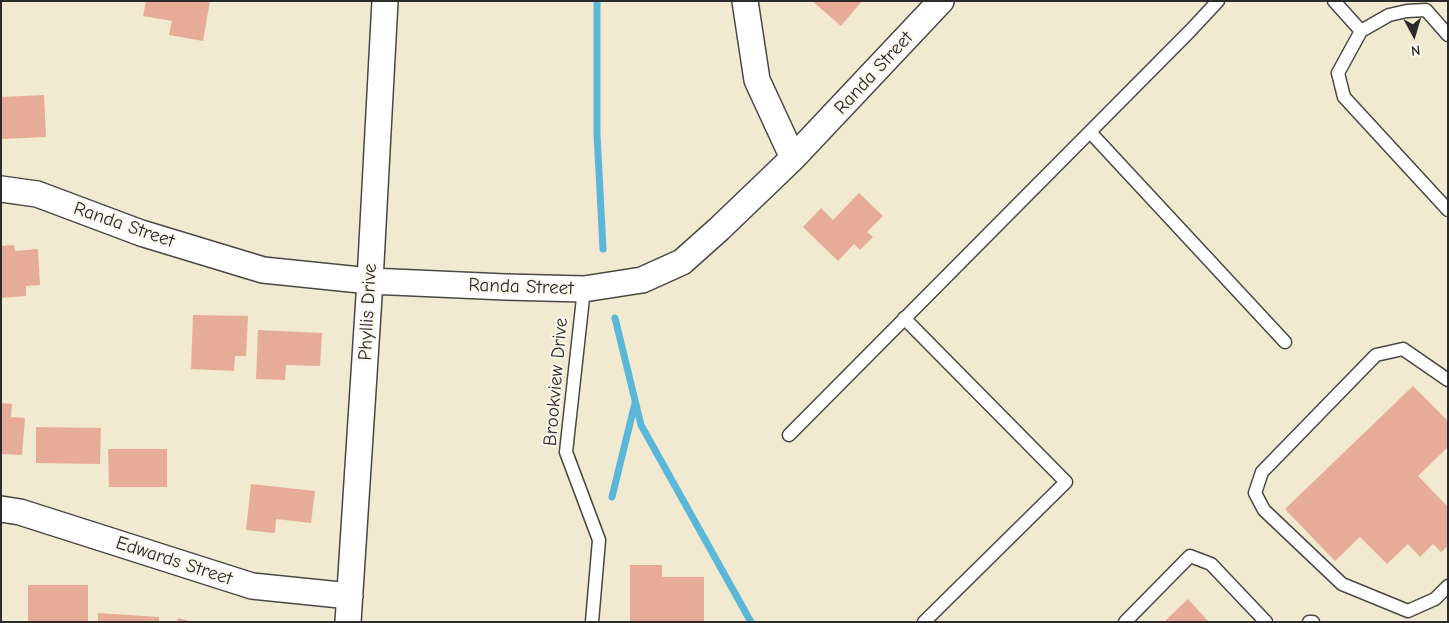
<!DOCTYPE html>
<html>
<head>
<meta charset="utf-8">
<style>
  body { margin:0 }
  #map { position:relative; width:1449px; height:623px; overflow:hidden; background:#f1e9d0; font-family:"Comic Neue",sans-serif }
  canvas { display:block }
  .frame { position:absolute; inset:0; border:2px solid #2b2b2b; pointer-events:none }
  .north { position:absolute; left:1389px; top:10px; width:50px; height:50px; -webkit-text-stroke:4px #fbf7ec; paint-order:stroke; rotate:174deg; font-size:14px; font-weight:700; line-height:20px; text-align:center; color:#2b2b2b }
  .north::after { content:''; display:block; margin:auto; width:18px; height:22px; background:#2b2b2b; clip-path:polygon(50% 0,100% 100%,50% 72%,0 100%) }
</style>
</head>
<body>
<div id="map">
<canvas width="1449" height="623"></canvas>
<div class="frame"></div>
<div class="north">N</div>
</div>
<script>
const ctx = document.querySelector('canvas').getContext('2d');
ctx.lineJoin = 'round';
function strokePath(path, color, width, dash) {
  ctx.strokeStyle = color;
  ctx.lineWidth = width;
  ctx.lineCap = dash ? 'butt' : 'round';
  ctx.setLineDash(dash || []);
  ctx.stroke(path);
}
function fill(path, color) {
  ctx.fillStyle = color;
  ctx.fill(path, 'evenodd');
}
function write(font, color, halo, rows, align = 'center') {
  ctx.font = font + ' "Comic Neue",sans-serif';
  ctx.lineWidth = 4;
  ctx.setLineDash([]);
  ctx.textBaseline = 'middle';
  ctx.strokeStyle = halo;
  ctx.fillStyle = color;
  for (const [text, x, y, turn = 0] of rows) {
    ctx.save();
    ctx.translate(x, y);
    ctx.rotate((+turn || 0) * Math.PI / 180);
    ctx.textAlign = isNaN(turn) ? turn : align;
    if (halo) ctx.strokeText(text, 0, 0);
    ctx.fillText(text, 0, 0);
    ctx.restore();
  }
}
strokePath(new Path2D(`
  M 597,1 L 597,134 L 603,249
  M 615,318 L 641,425 L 751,622
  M 612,497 L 635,403`), '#5ab7d8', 7);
fill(new Path2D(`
  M 146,1 L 210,1 L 203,41 L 169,35 L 172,21 L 143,16 Z
  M 812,1 L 862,1 L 841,26 Z
  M 44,95 L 46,137 L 1,139 L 1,97 Z
  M 859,193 L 883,216 L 867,232 L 873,237 L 860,250 L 854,244 L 838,261 L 803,227 L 821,208 L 833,220 Z
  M 14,245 L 15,251 L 38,249 L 40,285 L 26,286 L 26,296 L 1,298 L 1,246 Z
  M 193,315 L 248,316 L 246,356 L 235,356 L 234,371 L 191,369 Z
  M 258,330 L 322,333 L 320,366 L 286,365 L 285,380 L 256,379 Z
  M 1413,386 L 1448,421 L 1448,447 L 1418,476 L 1448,507 L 1448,546 L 1441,552 L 1433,544 L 1420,557 L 1408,544 L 1387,564 L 1360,537 L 1335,561 L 1285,509 Z
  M 1,403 L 12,404 L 11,417 L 25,418 L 22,455 L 1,454 Z
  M 36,427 L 101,428 L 100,464 L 36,463 Z
  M 108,449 L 167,449 L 167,487 L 109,487 Z
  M 251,484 L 315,491 L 311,523 L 276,519 L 275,533 L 246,530 Z
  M 630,565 L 662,565 L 662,577 L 704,577 L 704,622 L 630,622 Z
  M 28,585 L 88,585 L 88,622 L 28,622 Z
  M 1188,599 L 1209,622 L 1164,622 Z
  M 98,613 L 159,617 L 159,622 L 98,622 Z
  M 178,618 L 189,621 L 189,622 L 177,622 Z`), '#e7ac98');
const lane = new Path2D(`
  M 1334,1 L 1361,31
  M 1448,35 L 1426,10 L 1407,11 L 1389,15 L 1361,31 L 1338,73 L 1344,97 L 1448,210
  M 1090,132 L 1285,342
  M 584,289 L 566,452 L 599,540 L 592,622
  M 904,318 L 1066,482 L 924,622
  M 1448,380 L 1403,349 L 1376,355 L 1262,472 L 1255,493 L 1264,510 L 1342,584 L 1408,611 L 1435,599 L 1448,586
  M 789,435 L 1190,31 L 1218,1
  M 1125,622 L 1190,556 L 1211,564 L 1266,622
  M 1309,622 L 1313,622`);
const street = new Path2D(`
  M 745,1 L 757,80 L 793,158
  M 1,189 L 37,194 L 141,233 L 263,270 L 370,281 L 505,287 L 584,289 L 642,280 L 682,262 L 719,229 L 793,158 L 941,1
  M 1,509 L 20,512 L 252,586 L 350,596
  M 348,622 L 370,281 L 385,1`);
strokePath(lane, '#494844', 15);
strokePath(street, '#494844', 28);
strokePath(lane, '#fff', 12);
strokePath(street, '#fff', 25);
write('19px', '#2b2b2b', '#fbf7ec', [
  ["Randa Street",874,73,-47],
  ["Randa Street",124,225,19],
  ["Randa Street",521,287,2],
  ["Phyllis Drive",368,312,-87],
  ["Brookview Drive",556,382,-85],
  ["Edwards Street",174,561,18]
]);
</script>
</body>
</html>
